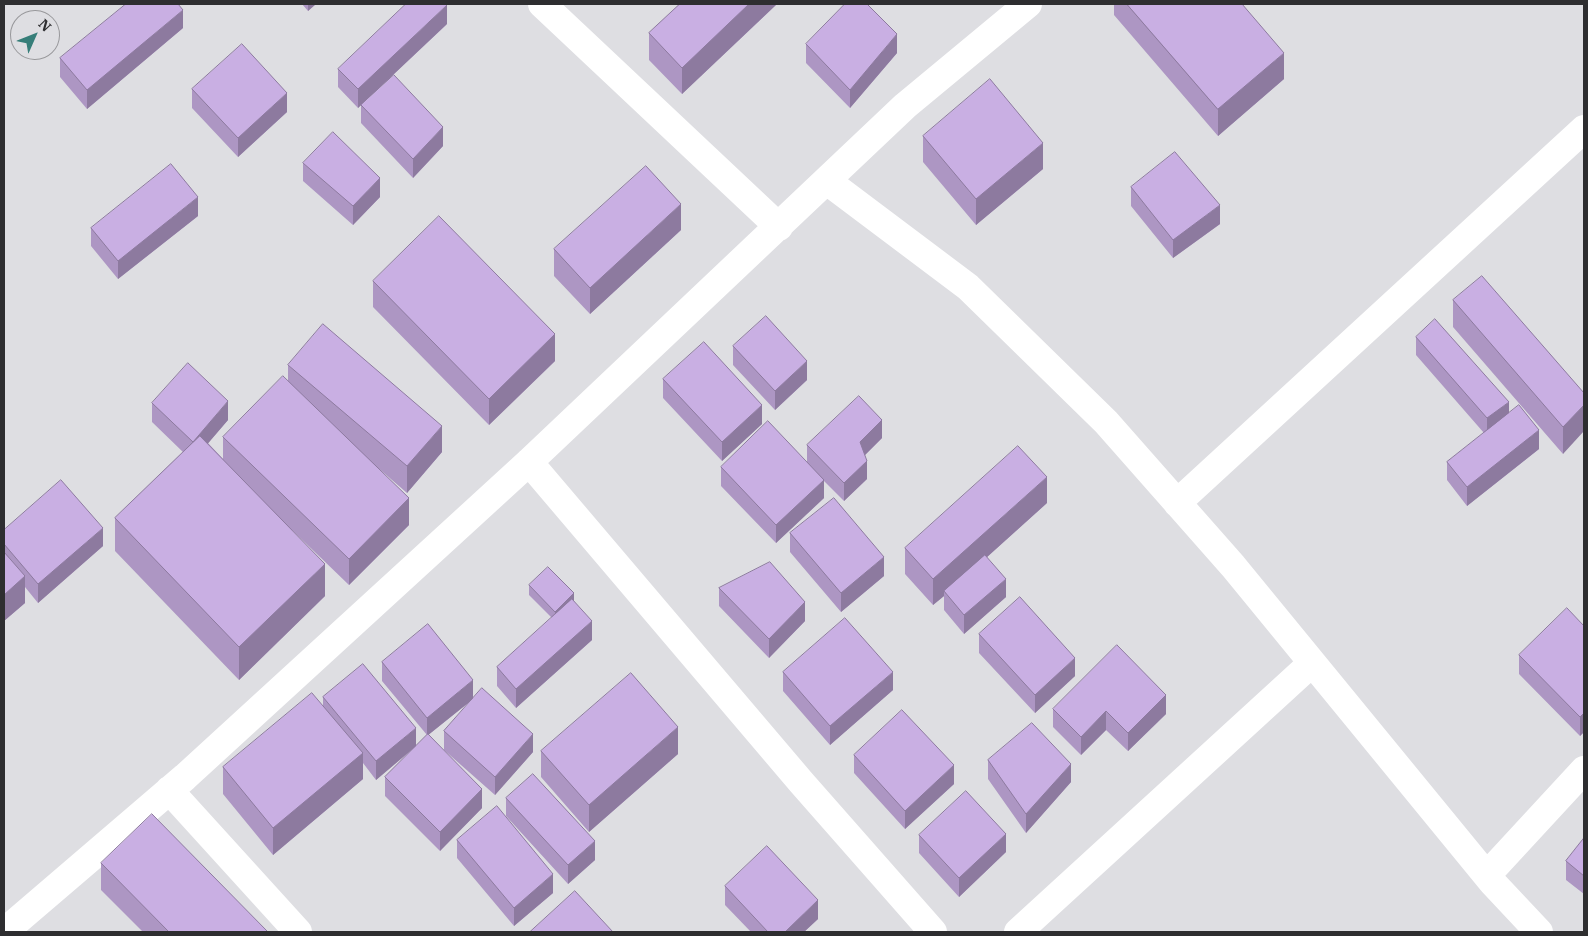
<!DOCTYPE html>
<html>
<head>
<meta charset="utf-8">
<style>
  body { margin:0 }
  #map { position:relative; width:1588px; height:936px; overflow:hidden; background:#dedee2; font-family:"IBM Plex Serif",serif }
  canvas { display:block }
  .frame { position:absolute; inset:0; border:5px solid #2e2e30; pointer-events:none }
  .north { position:absolute; left:10px; top:10px; width:50px; height:50px; box-sizing:border-box; background:#dedee2; border:1px solid #98989b; border-radius:50%; rotate:46deg; font-size:14px; font-weight:700; line-height:20px; text-align:center; color:#2e2e30 }
  .north::after { content:''; display:block; margin:auto; width:18px; height:22px; background:#367e79; clip-path:polygon(50% 0,100% 100%,50% 72%,0 100%) }
</style>
</head>
<body>
<div id="map">
<canvas width="1588" height="936"></canvas>
<div class="frame"></div>
<div class="north">N</div>
</div>
<script>
const ctx = document.querySelector('canvas').getContext('2d');
ctx.lineJoin = 'round';
function strokePath(path, color, width, dash) {
  ctx.strokeStyle = color;
  ctx.lineWidth = width;
  ctx.lineCap = dash ? 'butt' : 'round';
  ctx.setLineDash(dash || []);
  ctx.stroke(path);
}
function fill(path, color) {
  ctx.fillStyle = color;
  ctx.fill(path, 'evenodd');
}
strokePath(new Path2D(`
  M 542,4 L 779,227
  M 827,181 L 968,287 L 1106,422 L 1233,566 L 1492,882 L 1539,932
  M 529,462 L 801,782 L 933,932
  M 1177,503 L 1584,129
  M 169,790 L 298,932
  M 1487,875 L 1584,770
  M 4,932 L 185,777 L 529,462 L 905,106 L 1028,4
  M 1018,932 L 1312,663`), '#fff', 28);
fill(new Path2D(`
  M 302,4 L 316,4 L 308,11 Z
  M 680,4 L 777,4 L 682,94 L 649,60 L 649,33 Z
  M 1114,4 L 1242,4 L 1284,79 L 1218,136 L 1114,15 Z
  M 447,24 L 362,104 L 443,146 L 413,178 L 361,123 L 361,105 L 358,108 L 338,87 L 338,69 Z
  M 183,28 L 87,109 L 60,77 L 60,58 Z
  M 806,44 L 897,53 L 850,108 L 806,63 Z
  M 192,89 L 287,112 L 238,157 L 192,108 Z
  M 923,136 L 1043,169 L 976,225 L 923,162 Z
  M 303,163 L 380,197 L 353,225 L 303,181 Z
  M 1131,187 L 1220,224 L 1173,258 L 1131,206 Z
  M 198,216 L 118,279 L 91,246 L 91,228 Z
  M 681,230 L 590,314 L 554,276 L 554,249 Z
  M 373,281 L 555,361 L 489,425 L 373,307 Z
  M 1453,300 L 1584,393 L 1563,454 L 1453,327 Z
  M 1416,337 L 1509,413 L 1539,449 L 1467,506 L 1447,480 L 1447,462 L 1484,433 L 1416,355 Z
  M 733,346 L 807,380 L 775,410 L 733,365 Z
  M 288,365 L 442,452 L 407,493 L 377,467 L 409,525 L 349,585 L 292,530 L 325,596 L 239,680 L 115,551 L 115,518 L 183,452 L 152,422 L 152,403 L 228,420 L 208,443 L 223,459 L 223,437 L 288,381 Z
  M 663,379 L 762,424 L 722,461 L 663,398 Z
  M 882,438 L 865,455 L 867,479 L 844,501 L 824,481 L 824,498 L 776,543 L 721,486 L 721,467 L 807,462 L 807,445 Z
  M 1047,503 L 987,557 L 1006,597 L 964,634 L 944,610 L 944,596 L 933,605 L 905,574 L 905,548 Z
  M 4,530 L 103,546 L 38,603 L 25,587 L 25,603 L 4,621 Z
  M 790,533 L 884,576 L 841,612 L 790,552 Z
  M 529,585 L 574,601 L 592,640 L 516,708 L 497,686 L 497,667 L 552,618 L 529,595 Z
  M 719,588 L 805,621 L 769,658 L 719,606 Z
  M 1584,626 L 1584,732 L 1580,736 L 1519,674 L 1519,655 Z
  M 979,634 L 1075,676 L 1035,713 L 979,653 Z
  M 382,662 L 473,698 L 533,752 L 495,795 L 444,750 L 444,731 L 472,700 L 428,735 L 482,808 L 440,851 L 385,796 L 385,777 L 414,748 L 376,780 L 363,763 L 363,779 L 273,855 L 223,794 L 223,767 L 323,706 L 323,697 L 416,746 L 427,735 L 382,681 Z
  M 783,672 L 893,690 L 830,745 L 783,691 Z
  M 1053,709 L 1166,714 L 1128,751 L 1106,730 L 1081,755 L 1053,727 Z
  M 541,751 L 678,754 L 589,832 L 541,777 Z
  M 854,755 L 954,784 L 905,829 L 854,773 Z
  M 988,760 L 1071,782 L 1026,833 L 988,779 Z
  M 506,798 L 595,860 L 568,884 L 506,816 Z
  M 919,835 L 1006,852 L 959,897 L 919,853 Z
  M 1584,838 L 1584,894 L 1566,880 L 1566,861 Z
  M 457,840 L 553,893 L 514,926 L 457,858 Z
  M 101,863 L 268,932 L 143,932 L 101,890 Z
  M 725,886 L 818,919 L 804,932 L 751,932 L 725,905 Z`), '#ad96c3');
fill(new Path2D(`
  M 308,4 L 316,4 L 308,11 Z
  M 749,4 L 777,4 L 682,94 L 682,68 Z
  M 447,5 L 447,24 L 358,108 L 358,89 Z
  M 183,10 L 183,28 L 87,109 L 87,90 Z
  M 897,34 L 897,53 L 850,108 L 850,90 Z
  M 1284,53 L 1284,79 L 1218,136 L 1218,109 Z
  M 287,93 L 287,112 L 238,157 L 238,138 Z
  M 443,127 L 443,146 L 413,178 L 413,159 Z
  M 1043,143 L 1043,169 L 976,225 L 976,199 Z
  M 380,178 L 380,197 L 353,225 L 353,206 Z
  M 198,197 L 198,216 L 118,279 L 118,261 Z
  M 681,204 L 681,230 L 590,314 L 590,288 Z
  M 1220,205 L 1220,224 L 1173,258 L 1173,240 Z
  M 555,334 L 555,361 L 489,425 L 489,399 Z
  M 807,361 L 807,380 L 775,410 L 775,391 Z
  M 228,401 L 228,420 L 193,461 L 193,442 Z
  M 1509,402 L 1509,421 L 1487,437 L 1487,418 Z
  M 762,405 L 762,424 L 722,461 L 722,442 Z
  M 1584,405 L 1584,431 L 1563,454 L 1563,427 Z
  M 882,420 L 882,438 L 860,460 L 860,442 Z
  M 442,426 L 442,452 L 407,493 L 407,466 Z
  M 1539,430 L 1539,449 L 1467,506 L 1467,487 Z
  M 867,461 L 867,479 L 844,501 L 844,483 Z
  M 1047,477 L 1047,503 L 946,594 L 944,591 L 944,596 L 933,605 L 933,579 Z
  M 824,480 L 824,498 L 776,543 L 776,525 Z
  M 409,498 L 409,525 L 349,585 L 349,559 Z
  M 103,528 L 103,546 L 38,603 L 38,584 Z
  M 884,557 L 884,576 L 841,612 L 841,593 Z
  M 325,564 L 325,596 L 239,680 L 239,647 Z
  M 25,576 L 25,603 L 4,621 L 4,595 Z
  M 1006,579 L 1006,597 L 964,634 L 964,615 Z
  M 574,593 L 574,603 L 555,621 L 555,612 Z
  M 805,602 L 805,621 L 769,658 L 769,639 Z
  M 592,621 L 592,640 L 516,708 L 516,689 Z
  M 1075,658 L 1075,676 L 1035,713 L 1035,695 Z
  M 893,672 L 893,690 L 830,745 L 830,726 Z
  M 473,680 L 473,699 L 427,736 L 427,718 Z
  M 1166,695 L 1166,714 L 1128,751 L 1128,733 Z
  M 1106,711 L 1106,730 L 1081,755 L 1081,737 Z
  M 1584,713 L 1584,732 L 1580,736 L 1580,717 Z
  M 678,727 L 678,754 L 589,832 L 589,805 Z
  M 416,728 L 416,746 L 376,780 L 376,761 Z
  M 533,734 L 533,752 L 495,795 L 495,777 Z
  M 363,753 L 363,779 L 273,855 L 273,828 Z
  M 1071,764 L 1071,782 L 1026,833 L 1026,814 Z
  M 954,765 L 954,784 L 905,829 L 905,811 Z
  M 482,789 L 482,808 L 440,851 L 440,832 Z
  M 1006,834 L 1006,852 L 959,897 L 959,878 Z
  M 595,841 L 595,860 L 568,884 L 568,865 Z
  M 553,874 L 553,893 L 514,926 L 514,908 Z
  M 818,900 L 818,919 L 804,932 L 785,932 Z`), '#8d7a9f');
const building = new Path2D(`
  M 126,4 L 178,4 L 183,10 L 87,90 L 60,58 Z
  M 406,4 L 445,4 L 447,5 L 358,89 L 338,69 Z
  M 680,4 L 749,4 L 682,68 L 649,33 Z
  M 845,4 L 867,4 L 897,34 L 850,90 L 806,44 Z
  M 1127,4 L 1242,4 L 1284,53 L 1218,109 Z
  M 242,44 L 287,93 L 238,138 L 192,89 Z
  M 394,75 L 443,127 L 413,159 L 361,105 Z
  M 990,79 L 1043,143 L 976,199 L 923,136 Z
  M 333,132 L 380,178 L 353,206 L 303,163 Z
  M 1175,152 L 1220,205 L 1173,240 L 1131,187 Z
  M 171,164 L 198,197 L 118,261 L 91,228 Z
  M 646,166 L 681,204 L 590,288 L 554,249 Z
  M 439,216 L 555,334 L 489,399 L 373,281 Z
  M 1482,276 L 1584,393 L 1584,405 L 1563,427 L 1453,300 Z
  M 766,316 L 807,361 L 775,391 L 733,346 Z
  M 1435,319 L 1509,402 L 1487,418 L 1416,337 Z
  M 323,324 L 442,426 L 407,466 L 288,365 Z
  M 704,342 L 762,405 L 722,442 L 663,379 Z
  M 188,363 L 228,401 L 193,442 L 152,403 Z
  M 283,376 L 409,498 L 349,559 L 223,437 Z
  M 859,396 L 882,420 L 860,442 L 867,461 L 844,483 L 807,445 Z
  M 1519,405 L 1539,430 L 1467,487 L 1447,462 Z
  M 768,421 L 824,480 L 776,525 L 721,467 Z
  M 200,436 L 325,564 L 239,647 L 115,518 Z
  M 1018,446 L 1047,477 L 933,579 L 905,548 Z
  M 61,480 L 103,528 L 38,584 L 4,544 L 4,530 Z
  M 834,498 L 884,557 L 841,593 L 790,533 Z
  M 4,552 L 25,576 L 4,595 Z
  M 985,555 L 1006,579 L 964,615 L 944,591 Z
  M 770,562 L 805,602 L 769,639 L 719,588 Z
  M 548,567 L 574,593 L 555,612 L 529,585 Z
  M 1020,597 L 1075,658 L 1035,695 L 979,634 Z
  M 572,599 L 592,621 L 516,689 L 497,667 Z
  M 1567,608 L 1584,626 L 1584,713 L 1580,717 L 1519,655 Z
  M 845,618 L 893,672 L 830,726 L 783,672 Z
  M 428,624 L 473,680 L 427,718 L 382,662 Z
  M 1117,645 L 1166,695 L 1128,733 L 1106,711 L 1081,737 L 1053,709 Z
  M 363,664 L 416,728 L 376,761 L 323,697 Z
  M 631,673 L 678,727 L 589,805 L 541,751 Z
  M 482,688 L 533,734 L 495,777 L 444,731 Z
  M 312,693 L 363,753 L 273,828 L 223,767 Z
  M 902,710 L 954,765 L 905,811 L 854,755 Z
  M 1032,723 L 1071,764 L 1026,814 L 988,760 Z
  M 428,734 L 482,789 L 440,832 L 385,777 Z
  M 533,774 L 595,841 L 568,865 L 506,798 Z
  M 966,791 L 1006,834 L 959,878 L 919,835 Z
  M 497,806 L 553,874 L 514,908 L 457,840 Z
  M 152,814 L 268,932 L 169,932 L 101,863 Z
  M 1584,838 L 1584,876 L 1566,861 Z
  M 767,846 L 818,900 L 785,932 L 768,932 L 725,886 Z
  M 575,891 L 613,932 L 530,932 Z`);
fill(building, '#c9afe3');
strokePath(building, '#8d7a9f', 1);
</script>
</body>
</html>
